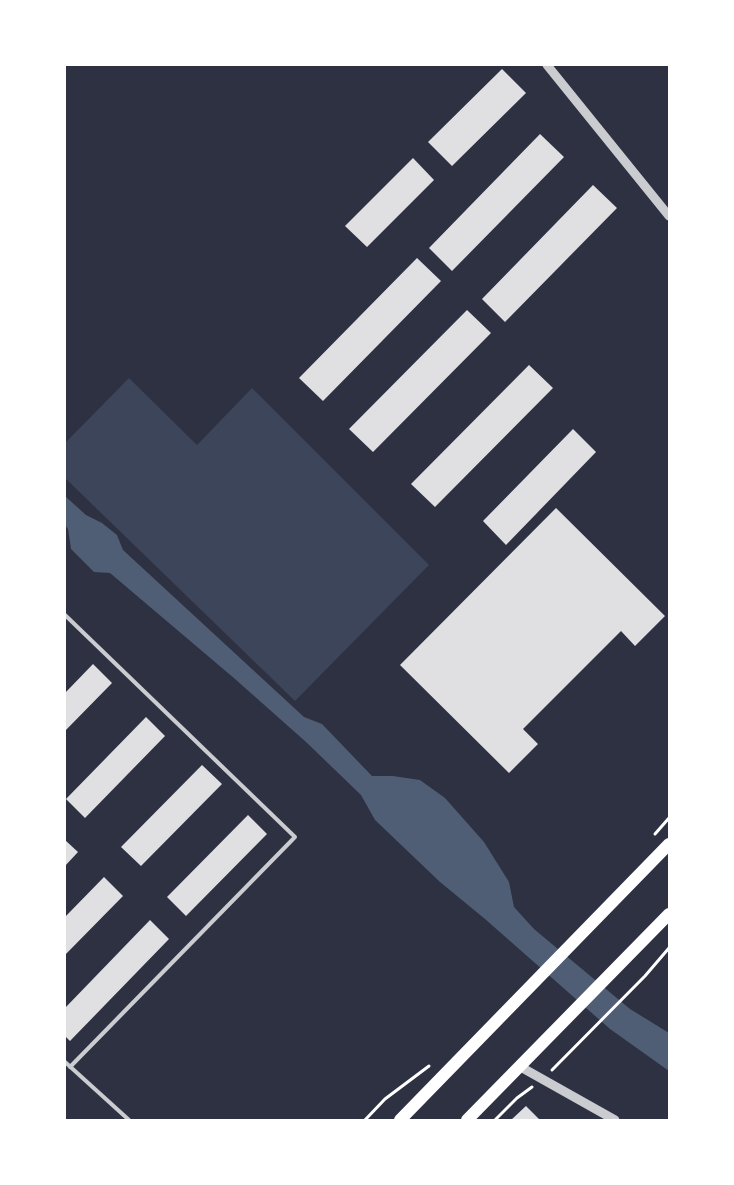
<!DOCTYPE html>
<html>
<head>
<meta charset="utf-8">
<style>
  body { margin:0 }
  #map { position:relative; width:734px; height:1185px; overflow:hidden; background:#2d3142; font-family:Overpass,sans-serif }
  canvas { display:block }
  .frame { position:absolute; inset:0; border:66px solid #fff; pointer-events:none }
</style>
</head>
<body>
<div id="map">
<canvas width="734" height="1185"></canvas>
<div class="frame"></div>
</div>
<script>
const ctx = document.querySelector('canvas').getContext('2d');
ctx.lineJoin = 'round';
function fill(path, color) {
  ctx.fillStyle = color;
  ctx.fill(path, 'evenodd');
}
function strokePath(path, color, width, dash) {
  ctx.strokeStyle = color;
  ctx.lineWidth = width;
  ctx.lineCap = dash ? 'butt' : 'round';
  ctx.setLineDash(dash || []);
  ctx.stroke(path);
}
fill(new Path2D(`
  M 129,378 L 197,445 L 252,388 L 429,565 L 295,701 L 65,478 L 65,443 Z`), '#3c4559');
fill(new Path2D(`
  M 65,496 L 86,515 L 102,523 L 117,535 L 123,550 L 304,717 L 322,724 L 372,776 L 393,776 L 420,780 L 445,798 L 484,842 L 509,882 L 514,907 L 534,929 L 630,1009 L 669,1033 L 669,1071 L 610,1029 L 485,919 L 440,882 L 375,820 L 361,795 L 306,742 L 235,679 L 110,573 L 94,572 L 71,549 L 68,529 L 65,525 Z`), '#4f5d75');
fill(new Path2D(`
  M 502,69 L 526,93 L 452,166 L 428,142 Z
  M 540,134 L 564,157 L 452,271 L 429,248 Z
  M 413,158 L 434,180 L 367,247 L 345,226 Z
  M 593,185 L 617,208 L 505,322 L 482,299 Z
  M 417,258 L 441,281 L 323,401 L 299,378 Z
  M 467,310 L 491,333 L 373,452 L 349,429 Z
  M 529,365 L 553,388 L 435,507 L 411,484 Z
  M 573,429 L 596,452 L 506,545 L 483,521 Z
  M 556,508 L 665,616 L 635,646 L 621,631 L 523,729 L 538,744 L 509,773 L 400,665 Z
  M 93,664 L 112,683 L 65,731 L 65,693 Z
  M 146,717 L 165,736 L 85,818 L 66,799 Z
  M 202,765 L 222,784 L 141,866 L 121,847 Z
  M 248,815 L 267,834 L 186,916 L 167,897 Z
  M 65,840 L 78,852 L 65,866 Z
  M 104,877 L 123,896 L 65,955 L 65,917 Z
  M 150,920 L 169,939 L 70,1041 L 65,1036 L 65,1008 Z
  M 526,1106 L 540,1120 L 511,1120 Z`), '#e0e0e3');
strokePath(new Path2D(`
  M 655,834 L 669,818
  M 552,1070 L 645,976 L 669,948
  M 365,1120 L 385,1099 L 429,1066
  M 495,1120 L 517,1098 L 532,1087`), '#fff', 3);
strokePath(new Path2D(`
  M 65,615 L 295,837 L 70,1067
  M 65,1062 L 129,1120`), '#caccd0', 4);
strokePath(new Path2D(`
  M 547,65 L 669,216
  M 519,1066 L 615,1120`), '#caccd0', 9);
strokePath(new Path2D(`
  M 400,1120 L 669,844
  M 467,1120 L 669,914`), '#fff', 12);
</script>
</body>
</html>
